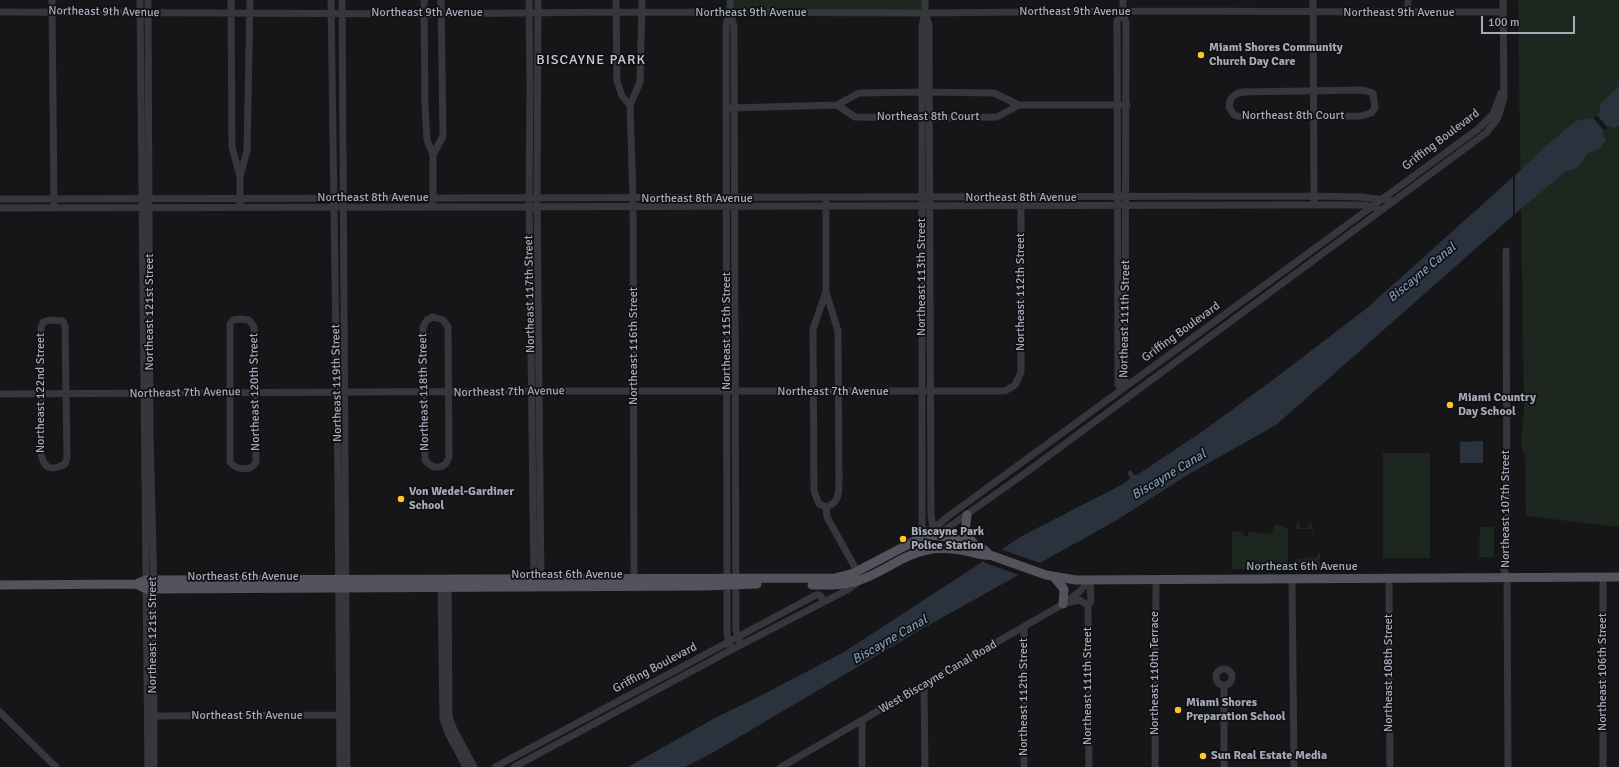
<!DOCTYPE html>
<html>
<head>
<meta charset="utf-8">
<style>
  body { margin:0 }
  #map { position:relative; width:1619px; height:767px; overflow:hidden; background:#161618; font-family:Signika,sans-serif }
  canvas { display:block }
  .scale { position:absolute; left:1481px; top:16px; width:94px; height:18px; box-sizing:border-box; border:2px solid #a6abb9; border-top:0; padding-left:5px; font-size:12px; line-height:14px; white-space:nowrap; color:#a6abb9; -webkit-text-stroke:3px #111113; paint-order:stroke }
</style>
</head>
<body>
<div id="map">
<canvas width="1619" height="767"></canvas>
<div class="scale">100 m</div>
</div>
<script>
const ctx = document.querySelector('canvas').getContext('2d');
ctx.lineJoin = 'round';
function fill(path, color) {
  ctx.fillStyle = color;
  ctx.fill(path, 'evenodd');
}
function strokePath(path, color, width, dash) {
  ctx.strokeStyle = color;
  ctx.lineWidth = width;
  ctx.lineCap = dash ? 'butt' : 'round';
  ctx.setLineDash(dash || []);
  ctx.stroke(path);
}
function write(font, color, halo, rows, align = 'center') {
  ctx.font = font + ' Signika,sans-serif';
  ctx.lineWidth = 3.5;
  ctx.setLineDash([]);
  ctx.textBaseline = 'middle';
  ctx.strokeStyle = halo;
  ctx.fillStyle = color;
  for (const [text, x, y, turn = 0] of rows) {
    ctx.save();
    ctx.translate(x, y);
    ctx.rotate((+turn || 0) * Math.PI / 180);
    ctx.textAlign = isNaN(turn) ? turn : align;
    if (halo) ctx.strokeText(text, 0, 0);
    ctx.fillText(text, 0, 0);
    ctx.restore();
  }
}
fill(new Path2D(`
  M 730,0 L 925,0 L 925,13 L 730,12 Z
  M 1518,0 L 1619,0 L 1619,527 L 1526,516 L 1525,458 L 1521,444 L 1523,418 L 1524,416 Z
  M 1383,453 L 1430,453 L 1430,558 L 1383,558 Z
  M 1300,522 L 1300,528 L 1308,528 L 1309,523 L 1312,524 L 1313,534 L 1312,534 L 1312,529 L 1295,529 L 1296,524 Z
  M 1274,525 L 1284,526 L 1288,530 L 1288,569 L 1232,569 L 1232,531 L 1243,532 L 1244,536 L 1248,536 L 1249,532 L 1272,534 Z
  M 1480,527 L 1494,527 L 1494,557 L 1479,557 Z
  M 1320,552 L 1320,569 L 1295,568 L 1297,559 L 1317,557 Z`), '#1d261f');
fill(new Path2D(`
  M 1619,86 L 1619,125 L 1614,128 L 1609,126 L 1602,133 L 1606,140 L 1598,150 L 1588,153 L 1577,168 L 1565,172 L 1517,212 L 1276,425 L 1189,474 L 1117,520 L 920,630 L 712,753 L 685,767 L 628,767 L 715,718 L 766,693 L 844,652 L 1022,536 L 1125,483 L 1130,478 L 1127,472 L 1131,470 L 1134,475 L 1137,475 L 1206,429 L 1282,373 L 1367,308 L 1514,176 C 1534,158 1553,138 1575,122 C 1584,116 1588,124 1600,112 L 1600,104 Z
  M 1483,441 L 1483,463 L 1460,463 L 1460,442 Z`), '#2a333d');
fill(new Path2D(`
  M 1597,115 L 1608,128 L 1604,131 L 1593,118 Z
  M 1513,176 L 1515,176 L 1515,216 L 1513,218 Z
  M 1000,549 L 1043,564 L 1022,576 L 983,562 Z`), '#161618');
strokePath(new Path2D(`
  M 52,0 L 54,204
  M 140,0 L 148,767
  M 148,0 L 150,434 L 154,589 L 154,767
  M 231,0 L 232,147 L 240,176
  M 331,0 L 338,481 L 340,767
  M 342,0 L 347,767
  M 424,0 L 425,107 L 427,140 L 433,155 L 433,203
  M 529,0 L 530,86 L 529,198 L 534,584
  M 538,0 L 537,198 L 541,583
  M 616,0 L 617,81 L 622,96 L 630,105
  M 730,0 L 730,12 L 734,26 L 736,631 L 741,645
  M 925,0 L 925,13 L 922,26 L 922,526 L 928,538
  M 1313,0 L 1314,200
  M 1408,0 L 1408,13
  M 0,12 L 425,14 L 617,12 L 925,13 L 1123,11 L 1503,12
  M 730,12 L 726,25 L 727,586 L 727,634 L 731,650
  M 925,13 L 929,25 L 929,56 L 931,515 L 933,530 L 936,536 L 1024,474 L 1486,133 L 1498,118 L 1504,98 L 1503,0
  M 1363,90 L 1373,93 L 1375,108 L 1371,113 L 1361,116 L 1241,117 L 1234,115 L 1229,107 C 1229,98 1235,93 1243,92 Z
  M 837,105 L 855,117 L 930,118 L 997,117 L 1019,105
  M 731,108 L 837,105 L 859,93 L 922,92 L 994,93 L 1019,105 L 1127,105
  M 433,155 L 443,136 L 441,0
  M 0,199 L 1314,196 L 1360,197 L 1394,201
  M 240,203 L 240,176 L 247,151 L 250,0
  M 826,203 L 826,292 L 838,331 L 839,478 C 839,491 840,503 826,507 L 819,504 L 814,491 L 813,329 L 826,292
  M 0,208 L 1286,205 L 1366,205 L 1382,210
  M 1506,251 L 1507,516 L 1504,570 L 1507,577 L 1508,767
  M 433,317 L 443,320 L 448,327 L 449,457 C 445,470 433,470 425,460 L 423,327 L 427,320 Z
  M 242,319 L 249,320 L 254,327 L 256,462 C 251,472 236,470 230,462 L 230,324 L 233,320 Z
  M 50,320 L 63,321 L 65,326 L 67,458 L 65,464 C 50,472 43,468 41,452 L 41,328 L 43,322 Z
  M 1122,389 L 1125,382 L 1126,23 L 1123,11 L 1123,0
  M 1122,389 L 1118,385 L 1117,21 L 1123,11
  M 0,394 L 539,391 L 1005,391 L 1015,385 L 1021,372 L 1021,202
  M 826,507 L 827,517 L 857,571
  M 930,532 L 946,518 L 1478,129 L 1493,114 L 1501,93
  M 1603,577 L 1603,767
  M 1389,578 L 1390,767
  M 1292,579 L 1294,767
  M 441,582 L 443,719 L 448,733 L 466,767
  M 634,582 L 633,199 L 630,105 L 640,82 L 642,0
  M 448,583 L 449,717 L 454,730 L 474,767
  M 1066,603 L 1080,600 L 1088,606 L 1091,601 L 1090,580
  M 1088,606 L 1089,767
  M1216 677a8 8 0 1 1 16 0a8 8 0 1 1-16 0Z
  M 924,685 L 925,767
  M 0,712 L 56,767
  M 150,716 L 342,715
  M 862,721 L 862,767
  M 495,767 L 816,595 L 820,595 L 824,601
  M 514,767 L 731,650 L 849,589 L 859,581
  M 781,767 L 1063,604 L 1079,592 L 1090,580
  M 1024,767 L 1024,627
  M 1155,767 L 1156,580
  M 1224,767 L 1224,685`), '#36373d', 7);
strokePath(new Path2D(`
  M 967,515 L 965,532 L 974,544
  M 1054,577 L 1064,589 L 1063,604
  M 136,584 L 146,580 L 835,578 L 854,573 L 926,535 C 945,536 976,540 990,555 L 1046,575 L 1076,580 L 1619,577
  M 0,585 L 136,584 L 146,589 L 154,589 L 703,586 L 757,584
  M 812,585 C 828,585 844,586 860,580 C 884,572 902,555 927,550 C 941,547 956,549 970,552 C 977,554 982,556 990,555`), '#52535c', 9);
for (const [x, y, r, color] of [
  [1201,55,4,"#ffc726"],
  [1450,405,4,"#ffc726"],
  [401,499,4,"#ffc726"],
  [903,539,4,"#ffc726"],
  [1178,710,4,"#ffc726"],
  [1203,756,4,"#ffc726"]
]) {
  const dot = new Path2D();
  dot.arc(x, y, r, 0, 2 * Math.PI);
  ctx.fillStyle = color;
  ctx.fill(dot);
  strokePath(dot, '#111113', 1.5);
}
write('12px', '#a6abb9', '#111113', [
  ["Northeast 9th Avenue",104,12,1],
  ["Northeast 9th Avenue",1075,12],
  ["Northeast 9th Avenue",427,13],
  ["Northeast 9th Avenue",751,13],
  ["Northeast 9th Avenue",1399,13],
  ["Northeast 8th Court",1293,116],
  ["Northeast 8th Court",928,117],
  ["Griffing Boulevard",1441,140,-37],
  ["Northeast 8th Avenue",373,198],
  ["Northeast 8th Avenue",1021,198],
  ["Northeast 8th Avenue",697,199],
  ["Northeast 113th Street",922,277,-90],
  ["Northeast 112th Street",1021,292,-90],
  ["Northeast 117th Street",530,294,-91],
  ["Northeast 121st Street",150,312,-90],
  ["Northeast 111th Street",1125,319,-89],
  ["Northeast 115th Street",727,331,-90],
  ["Griffing Boulevard",1181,332,-36],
  ["Northeast 116th Street",634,346,-90],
  ["Northeast 119th Street",337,383,-91],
  ["Northeast 120th Street",255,392,-91],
  ["Northeast 118th Street",424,392,-91],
  ["Northeast 7th Avenue",509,392,-1],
  ["Northeast 7th Avenue",833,392],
  ["Northeast 122nd Street",41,393,-90],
  ["Northeast 7th Avenue",185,393,-1],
  ["Northeast 107th Street",1506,509,-90],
  ["Northeast 6th Avenue",1302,567],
  ["Northeast 6th Avenue",567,575],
  ["Northeast 6th Avenue",243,577],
  ["Northeast 121st Street",153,635,-90],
  ["Griffing Boulevard",655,668,-28],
  ["Northeast 106th Street",1603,672,-90],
  ["Northeast 110th Terrace",1155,673,-90],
  ["Northeast 108th Street",1389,673,-90],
  ["West Biscayne Canal Road",938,677,-30],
  ["Northeast 111th Street",1088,686,-90],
  ["Northeast 112th Street",1024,697,-90],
  ["Northeast 5th Avenue",247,716]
]);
write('bold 12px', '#a6abb9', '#111113', [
  ["Miami Shores Community",1209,48],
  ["Church Day Care",1209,62],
  ["Miami Country",1458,398],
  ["Day School",1458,412],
  ["Von Wedel-Gardiner",409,492],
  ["School",409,506],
  ["Biscayne Park",911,532],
  ["Police Station",911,546],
  ["Miami Shores",1186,703],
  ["Preparation School",1186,717],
  ["Sun Real Estate Media",1211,756]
], 'left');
write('italic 13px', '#7a96b7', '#111113', [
  ["Biscayne Canal",1422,273,-40],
  ["Biscayne Canal",1169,475,-31],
  ["Biscayne Canal",890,640,-30]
]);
ctx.letterSpacing = '1px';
write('14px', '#c8cad5', '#111113', [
  ["BISCAYNE PARK",591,60]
]);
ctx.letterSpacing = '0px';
</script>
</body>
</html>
